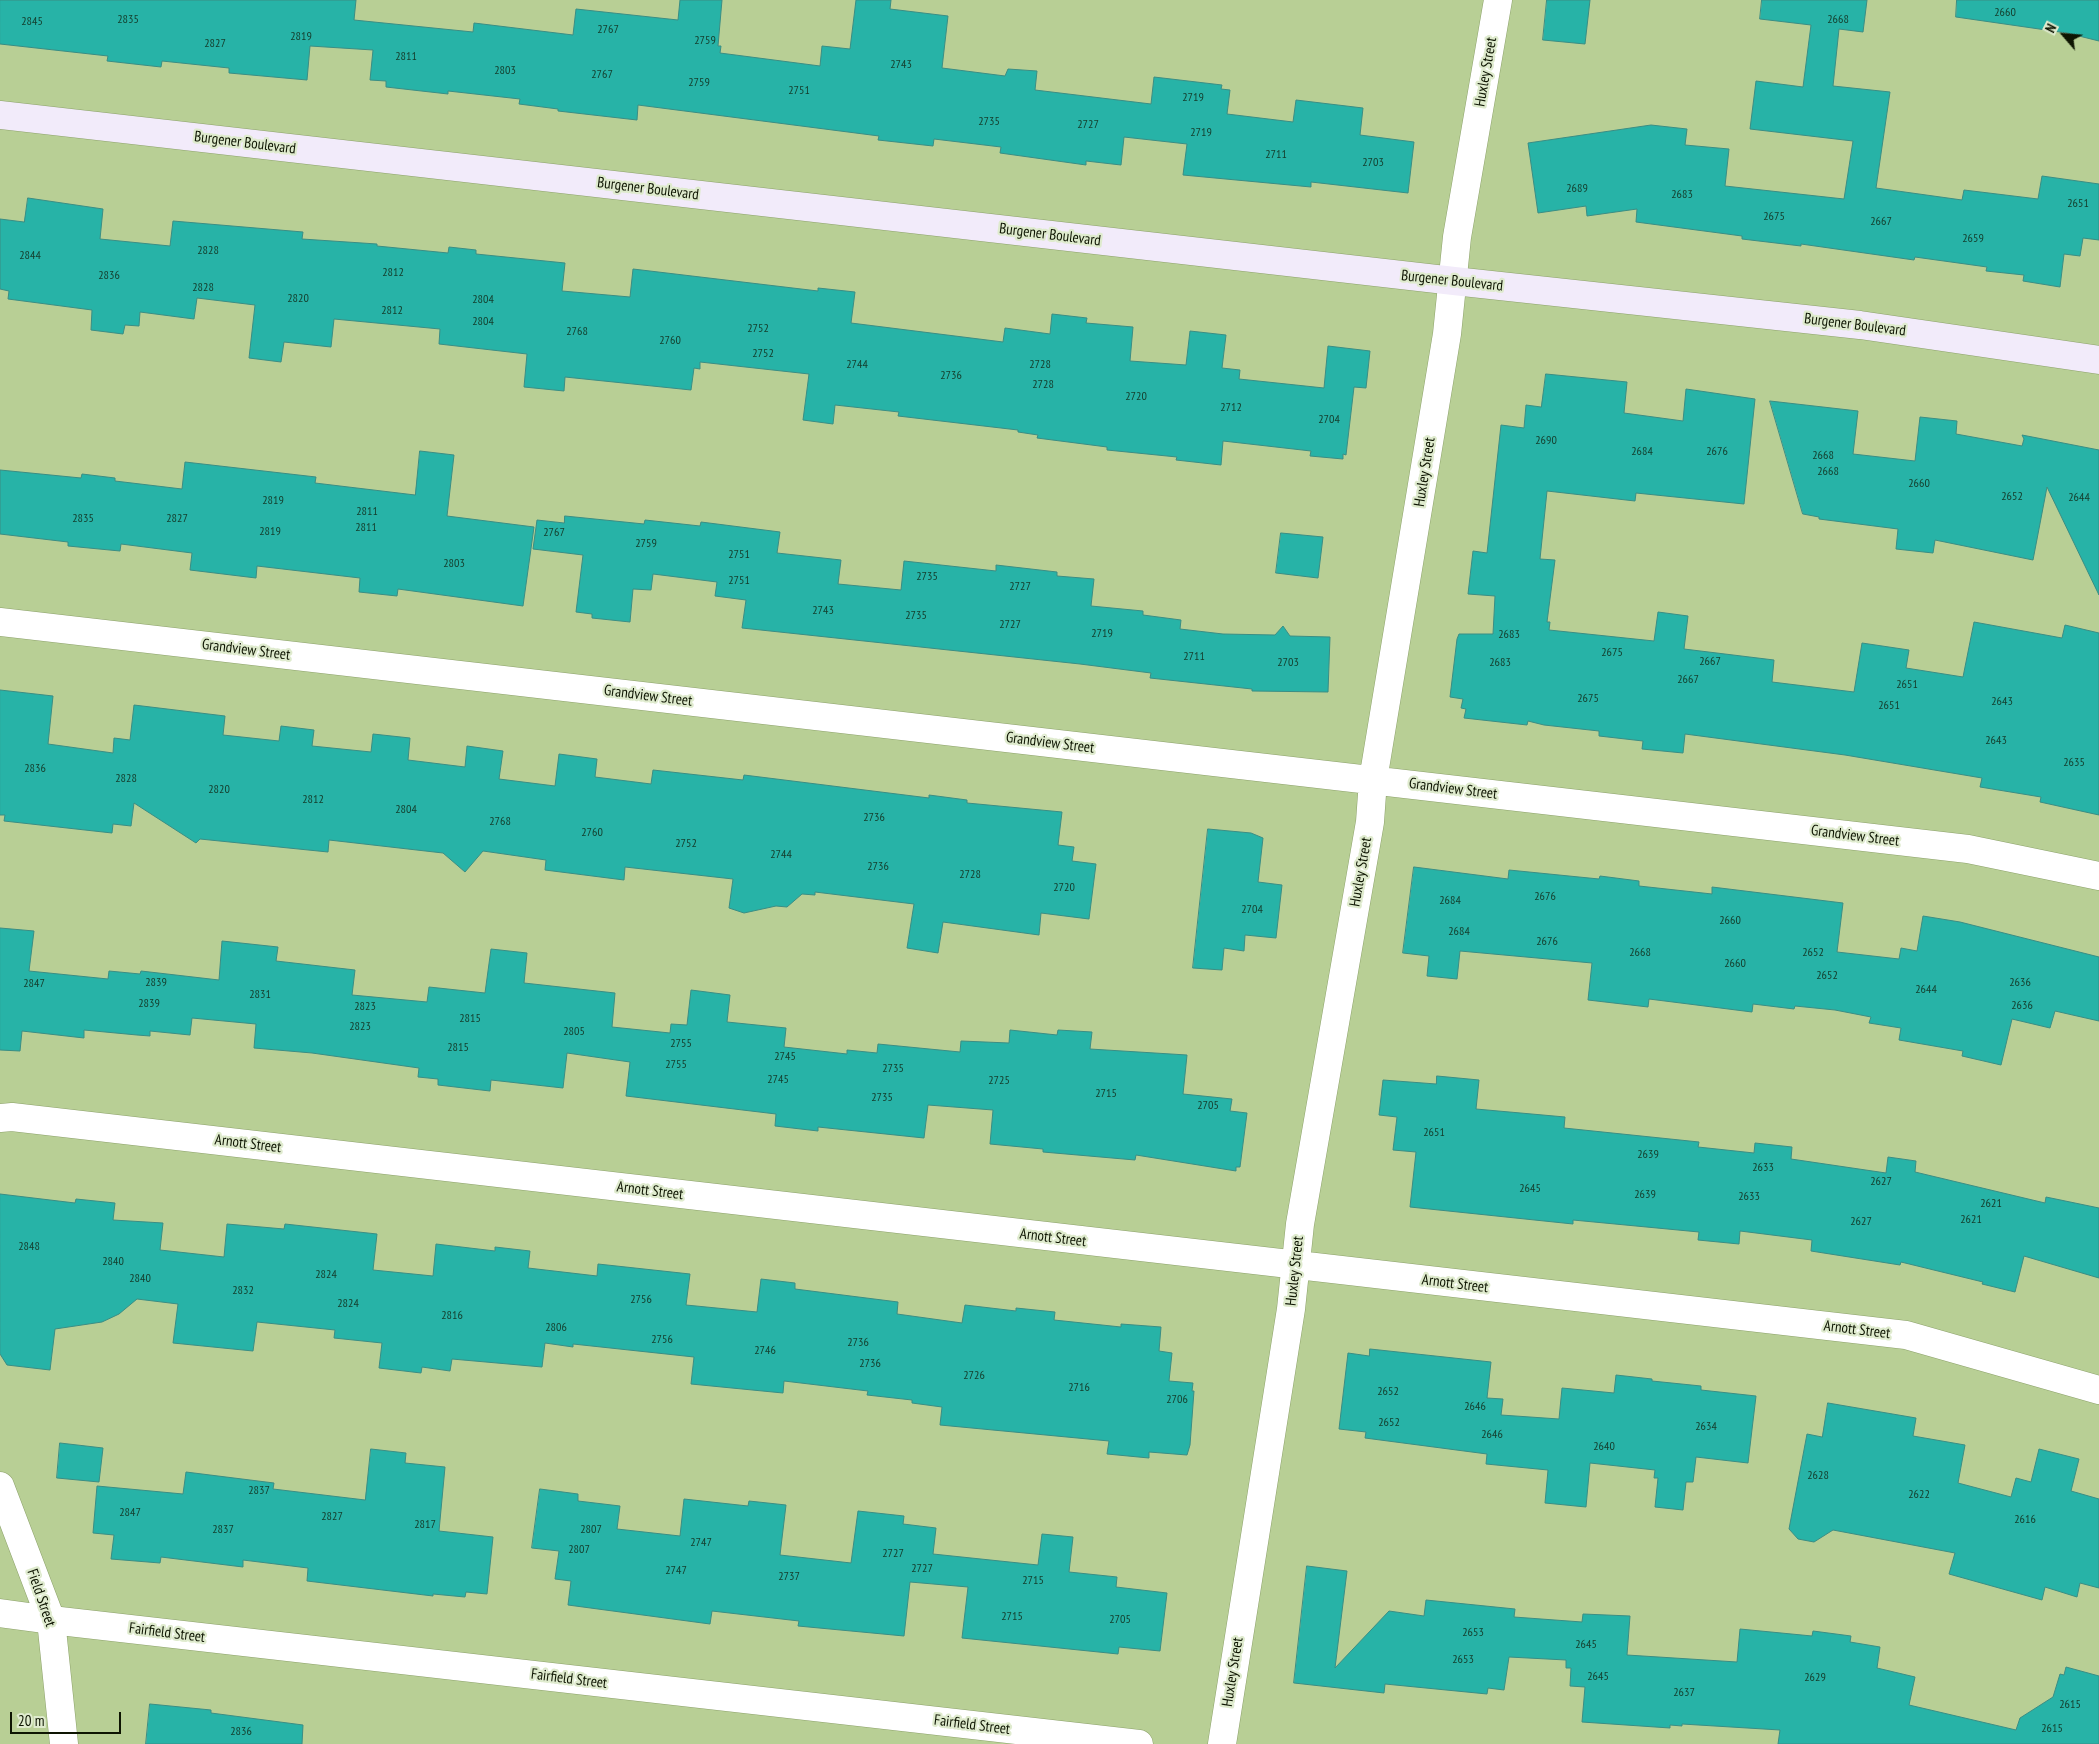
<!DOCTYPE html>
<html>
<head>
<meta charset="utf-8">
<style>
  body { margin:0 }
  #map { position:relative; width:2099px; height:1744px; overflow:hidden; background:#b8cf95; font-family:"PT Sans Narrow",sans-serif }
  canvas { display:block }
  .north { position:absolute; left:2039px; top:10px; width:50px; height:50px; -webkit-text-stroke:4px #dfebce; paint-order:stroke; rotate:297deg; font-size:14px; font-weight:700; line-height:20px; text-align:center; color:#0e1502 }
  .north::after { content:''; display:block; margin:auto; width:18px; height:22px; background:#0e1502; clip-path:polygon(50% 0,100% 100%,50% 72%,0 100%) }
  .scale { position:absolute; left:10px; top:1712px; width:111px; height:22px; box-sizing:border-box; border:2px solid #0e1502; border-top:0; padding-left:6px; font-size:15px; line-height:18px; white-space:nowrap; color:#0e1502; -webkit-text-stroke:4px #dfebce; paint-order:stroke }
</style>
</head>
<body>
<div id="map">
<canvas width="2099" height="1744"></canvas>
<div class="north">N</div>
<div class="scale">20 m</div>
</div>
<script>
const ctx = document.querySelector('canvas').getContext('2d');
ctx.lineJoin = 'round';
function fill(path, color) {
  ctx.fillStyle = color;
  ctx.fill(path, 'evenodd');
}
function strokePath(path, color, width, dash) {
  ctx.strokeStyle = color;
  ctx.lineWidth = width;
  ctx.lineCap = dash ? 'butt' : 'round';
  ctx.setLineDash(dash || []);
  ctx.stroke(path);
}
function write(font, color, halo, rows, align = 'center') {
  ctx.font = font + ' "PT Sans Narrow",sans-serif';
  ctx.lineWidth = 4.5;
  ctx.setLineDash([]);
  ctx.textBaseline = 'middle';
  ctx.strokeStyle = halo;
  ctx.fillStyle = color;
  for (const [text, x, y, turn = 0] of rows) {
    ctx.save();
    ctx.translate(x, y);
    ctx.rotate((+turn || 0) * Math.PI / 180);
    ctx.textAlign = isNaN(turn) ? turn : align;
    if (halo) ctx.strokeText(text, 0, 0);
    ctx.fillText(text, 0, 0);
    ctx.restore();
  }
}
const building = new Path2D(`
  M 0,0 L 356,0 L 354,20 L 473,32 L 474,23 L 573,35 L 576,9 L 678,20 L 680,0 L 722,0 L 718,46 L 721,46 L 720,53 L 820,66 L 822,46 L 850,49 L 856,0 L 891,0 L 890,9 L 948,16 L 942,68 L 1005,76 L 1008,69 L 1037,71 L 1035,90 L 1151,104 L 1154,77 L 1222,85 L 1221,89 L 1230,90 L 1227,114 L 1293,122 L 1296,100 L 1363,108 L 1360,135 L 1414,142 L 1408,193 L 1311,182 L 1311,187 L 1183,175 L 1187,144 L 1124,137 L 1121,165 L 1086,161 L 1086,165 L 1000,153 L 1001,147 L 934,139 L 933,146 L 878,140 L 879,136 L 638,105 L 637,120 L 558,111 L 558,109 L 519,104 L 520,99 L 448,91 L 448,94 L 386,87 L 386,81 L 370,80 L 373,50 L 310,46 L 307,80 L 229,73 L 229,68 L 162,61 L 161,67 L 107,61 L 108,56 L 0,44 Z
  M 1547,0 L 1590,0 L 1585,44 L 1543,40 Z
  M 1762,0 L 1867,0 L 1863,32 L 1839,29 L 1833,86 L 1890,92 L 1876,188 L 1962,200 L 1964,190 L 2038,199 L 2042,176 L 2099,184 L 2099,240 L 2083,238 L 2080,256 L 2064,254 L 2060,287 L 2023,281 L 2024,275 L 1986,271 L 1987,267 L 1915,257 L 1914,260 L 1801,244 L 1801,246 L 1742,239 L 1742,236 L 1636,222 L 1637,209 L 1587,216 L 1586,206 L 1538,213 L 1528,143 L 1651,125 L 1687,129 L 1685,145 L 1729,149 L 1725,186 L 1844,199 L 1853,141 L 1750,129 L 1756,81 L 1803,87 L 1811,25 L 1760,19 Z
  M 1957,0 L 2099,0 L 2099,41 L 2067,33 L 1956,17 Z
  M 28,198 L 103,209 L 100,239 L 170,246 L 173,221 L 303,232 L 302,239 L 377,244 L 377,246 L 448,253 L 449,247 L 476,250 L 476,254 L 565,263 L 562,291 L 630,297 L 633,269 L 818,291 L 818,288 L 855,292 L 851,323 L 1003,342 L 1005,328 L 1050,334 L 1052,314 L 1087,318 L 1086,323 L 1133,327 L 1130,361 L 1186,365 L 1190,331 L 1226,335 L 1222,368 L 1240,370 L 1239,379 L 1324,388 L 1328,346 L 1370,351 L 1366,388 L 1354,387 L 1346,455 L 1343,454 L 1343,459 L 1310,456 L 1311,451 L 1223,441 L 1221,465 L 1176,460 L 1177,457 L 1107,450 L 1107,447 L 1037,438 L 1038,435 L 1018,432 L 1018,430 L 898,416 L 899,412 L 835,405 L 833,424 L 803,420 L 809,374 L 700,362 L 700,369 L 694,368 L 691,390 L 565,377 L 564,391 L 524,387 L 527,354 L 439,344 L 440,329 L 334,319 L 331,347 L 284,342 L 281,362 L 249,358 L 255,305 L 197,298 L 194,319 L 140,312 L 139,326 L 125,325 L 123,334 L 91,330 L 92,310 L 8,299 L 9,291 L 0,289 L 0,219 L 24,222 Z
  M 1546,374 L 1627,382 L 1624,413 L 1683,421 L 1686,389 L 1755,399 L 1744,504 L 1636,493 L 1635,501 L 1547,491 L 1540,559 L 1555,560 L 1547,622 L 1550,622 L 1549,630 L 1654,641 L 1658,612 L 1688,616 L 1684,649 L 1774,660 L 1772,682 L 1854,692 L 1862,643 L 1909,650 L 1906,668 L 1963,677 L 1974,622 L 2062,638 L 2065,625 L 2099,633 L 2099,815 L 2040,802 L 2041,797 L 1980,787 L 1982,778 L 1845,755 L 1685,734 L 1683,753 L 1642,749 L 1643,741 L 1599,736 L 1599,731 L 1544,725 L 1528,721 L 1527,725 L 1464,718 L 1466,709 L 1461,708 L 1463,699 L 1450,697 L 1457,639 L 1459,634 L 1493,634 L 1495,596 L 1468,594 L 1473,551 L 1487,553 L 1501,425 L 1524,428 L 1526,405 L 1541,407 Z
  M 1770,401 L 1858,411 L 1853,454 L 1915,461 L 1920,417 L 1957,421 L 1956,434 L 2022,446 L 2024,439 L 2022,435 L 2099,450 L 2099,595 L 2047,487 L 2033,560 L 1935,540 L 1933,553 L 1896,549 L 1898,529 L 1819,519 L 1819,517 L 1803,514 Z
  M 420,451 L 454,455 L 447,516 L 534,527 L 523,606 L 398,589 L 397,596 L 359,592 L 360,578 L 257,566 L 256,578 L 190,570 L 192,553 L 121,544 L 120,551 L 68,546 L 68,542 L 0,534 L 0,470 L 81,478 L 82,474 L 115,478 L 115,481 L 182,489 L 185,462 L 316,477 L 315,483 L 415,495 Z
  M 565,516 L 644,524 L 645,520 L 700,526 L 701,522 L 780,532 L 777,553 L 841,560 L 838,584 L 901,590 L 904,561 L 996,571 L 996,565 L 1057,572 L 1057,576 L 1094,579 L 1091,606 L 1143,611 L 1143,615 L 1181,620 L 1180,629 L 1223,634 L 1275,635 L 1283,626 L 1290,636 L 1330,637 L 1328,692 L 1252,691 L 1252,689 L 1150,678 L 1151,673 L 1080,664 L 742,628 L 746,600 L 715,596 L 717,582 L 653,574 L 651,590 L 633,589 L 630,622 L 592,618 L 592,614 L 576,612 L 583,555 L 533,549 L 537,520 L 564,523 Z
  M 1281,533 L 1323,537 L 1318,578 L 1276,573 Z
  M 0,690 L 53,696 L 48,744 L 113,753 L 114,738 L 130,740 L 134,705 L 225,716 L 223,735 L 279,741 L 281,726 L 314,730 L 312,746 L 371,752 L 373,734 L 410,738 L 408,760 L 465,767 L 467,746 L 503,751 L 499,779 L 555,786 L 559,754 L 597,759 L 595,777 L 651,784 L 653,770 L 743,780 L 744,775 L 929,798 L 929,795 L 967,800 L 967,803 L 1062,812 L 1058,845 L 1074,847 L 1072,861 L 1096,864 L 1089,919 L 1041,913 L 1039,935 L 943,922 L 938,953 L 907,948 L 914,904 L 815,892 L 815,895 L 802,894 L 787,907 L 776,906 L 744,913 L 729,908 L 733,879 L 625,867 L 624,880 L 545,870 L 546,860 L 483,851 L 465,872 L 443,853 L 329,840 L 328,852 L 200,839 L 196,843 L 134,803 L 131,826 L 113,824 L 112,833 L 4,821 L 5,815 L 0,815 Z
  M 1208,829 L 1251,833 L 1263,838 L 1258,882 L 1282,885 L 1276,938 L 1245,935 L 1244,951 L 1224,948 L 1222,970 L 1193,968 Z
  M 1414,867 L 1508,879 L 1509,870 L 1599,879 L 1600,876 L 1639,881 L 1639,886 L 1712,894 L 1712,887 L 1843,903 L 1837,952 L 1899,959 L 1901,948 L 1917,951 L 1923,916 L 1960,922 L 2099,957 L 2099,1021 L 2055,1011 L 2050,1028 L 2012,1019 L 2001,1065 L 1962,1056 L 1963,1051 L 1899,1040 L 1901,1028 L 1869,1023 L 1871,1017 L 1835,1010 L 1795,1006 L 1794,1009 L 1753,1004 L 1752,1012 L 1649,999 L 1648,1007 L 1588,1000 L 1592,963 L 1460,951 L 1457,979 L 1427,976 L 1429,956 L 1403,953 Z
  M 0,928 L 34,931 L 29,971 L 108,979 L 109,971 L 140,974 L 141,971 L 219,980 L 222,941 L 278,947 L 276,961 L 355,970 L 352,995 L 427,1002 L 429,987 L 485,993 L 491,949 L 527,953 L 524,983 L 615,993 L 612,1027 L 670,1033 L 671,1024 L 687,1025 L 691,990 L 730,995 L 727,1022 L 786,1028 L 784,1047 L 847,1054 L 847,1050 L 877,1053 L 878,1044 L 960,1052 L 961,1041 L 1009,1043 L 1010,1030 L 1057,1035 L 1058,1030 L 1092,1032 L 1090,1049 L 1187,1055 L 1183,1094 L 1232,1099 L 1230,1111 L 1247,1113 L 1240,1167 L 1236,1167 L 1236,1171 L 1136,1155 L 1135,1160 L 1043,1152 L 1043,1149 L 990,1144 L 993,1110 L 928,1105 L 924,1138 L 818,1127 L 818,1131 L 775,1126 L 776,1114 L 626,1096 L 630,1062 L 567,1053 L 563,1088 L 491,1080 L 490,1091 L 438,1085 L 438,1079 L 418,1077 L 419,1068 L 312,1053 L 254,1048 L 256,1024 L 192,1018 L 190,1035 L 150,1031 L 150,1036 L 137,1035 L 84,1030 L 84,1038 L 22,1031 L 20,1051 L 0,1050 Z
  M 1437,1076 L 1479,1080 L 1476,1109 L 1565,1117 L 1564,1128 L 1699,1142 L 1698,1147 L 1754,1153 L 1755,1143 L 1792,1147 L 1791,1159 L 1886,1173 L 1888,1157 L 1916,1161 L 1915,1172 L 2045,1203 L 2046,1197 L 2099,1208 L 2099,1278 L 2024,1256 L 2015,1292 L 1982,1284 L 1983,1282 L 1901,1262 L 1900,1265 L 1811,1251 L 1812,1240 L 1740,1231 L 1739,1244 L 1698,1240 L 1699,1232 L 1573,1220 L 1573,1224 L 1410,1207 L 1416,1152 L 1393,1150 L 1397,1117 L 1379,1115 L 1383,1080 L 1436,1084 Z
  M 0,1194 L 75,1203 L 76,1199 L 115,1203 L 113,1220 L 163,1223 L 160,1250 L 224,1257 L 227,1224 L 284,1229 L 285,1224 L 377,1234 L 373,1270 L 433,1276 L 436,1244 L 495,1251 L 495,1247 L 530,1251 L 528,1268 L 597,1276 L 598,1264 L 690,1274 L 686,1305 L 757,1312 L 761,1279 L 795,1283 L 795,1289 L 898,1302 L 897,1314 L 962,1323 L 965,1305 L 1016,1311 L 1016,1308 L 1055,1312 L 1054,1320 L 1121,1327 L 1121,1324 L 1161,1327 L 1159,1351 L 1172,1353 L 1169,1381 L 1193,1383 L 1192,1391 L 1194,1391 L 1190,1445 L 1187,1455 L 1149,1452 L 1149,1458 L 1107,1454 L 1109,1441 L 940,1425 L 942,1407 L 912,1403 L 912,1400 L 867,1395 L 868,1391 L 784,1381 L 783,1393 L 691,1384 L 694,1357 L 573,1344 L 573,1347 L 545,1343 L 542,1367 L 452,1359 L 450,1371 L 422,1367 L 421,1373 L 379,1368 L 382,1343 L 334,1338 L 335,1330 L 257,1322 L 253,1351 L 173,1343 L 178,1304 L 137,1299 L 119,1314 L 102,1322 L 55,1329 L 50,1370 L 7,1365 L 0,1354 Z
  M 1370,1349 L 1491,1362 L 1487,1398 L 1503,1399 L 1501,1415 L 1559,1419 L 1562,1388 L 1614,1393 L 1616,1375 L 1652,1379 L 1652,1381 L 1701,1386 L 1701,1390 L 1756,1396 L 1748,1463 L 1696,1457 L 1693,1482 L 1686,1482 L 1683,1510 L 1655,1507 L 1658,1478 L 1654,1478 L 1655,1470 L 1590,1463 L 1586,1507 L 1545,1503 L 1548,1470 L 1486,1464 L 1487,1454 L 1365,1438 L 1366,1432 L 1339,1429 L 1348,1353 L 1369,1356 Z
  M 1828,1403 L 1916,1418 L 1913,1436 L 1965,1445 L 1958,1483 L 2011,1497 L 2016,1478 L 2031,1482 L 2039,1449 L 2079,1459 L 2071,1491 L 2099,1499 L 2099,1588 L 2080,1583 L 2077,1597 L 2045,1587 L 2042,1600 L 1949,1574 L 1955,1553 L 1833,1530 L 1814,1542 L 1798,1539 L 1789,1529 L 1807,1434 L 1822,1437 Z
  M 60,1443 L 103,1448 L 99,1482 L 57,1478 Z
  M 371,1449 L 406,1453 L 405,1463 L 445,1467 L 439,1531 L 493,1537 L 487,1594 L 466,1592 L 465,1597 L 433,1594 L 433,1596 L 307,1581 L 308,1568 L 243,1560 L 243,1567 L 161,1557 L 160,1563 L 111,1559 L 114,1535 L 93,1533 L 97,1486 L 183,1494 L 186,1472 L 274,1483 L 273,1489 L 365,1500 Z
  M 540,1489 L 578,1494 L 578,1501 L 620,1506 L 617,1529 L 680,1536 L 684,1499 L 748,1506 L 749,1501 L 786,1505 L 780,1555 L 851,1563 L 858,1511 L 904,1516 L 903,1524 L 936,1528 L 933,1554 L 1038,1565 L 1042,1534 L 1073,1537 L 1069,1572 L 1117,1577 L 1116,1587 L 1167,1593 L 1160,1651 L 1119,1647 L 1118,1654 L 962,1638 L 968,1587 L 910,1582 L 904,1636 L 798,1626 L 799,1621 L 712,1611 L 710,1624 L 568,1605 L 571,1581 L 555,1579 L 559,1551 L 532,1548 Z
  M 1307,1566 L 1347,1571 L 1335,1668 L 1389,1611 L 1424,1616 L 1426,1600 L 1515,1609 L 1514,1617 L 1582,1622 L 1583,1614 L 1630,1616 L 1627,1655 L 1737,1662 L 1740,1629 L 1812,1636 L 1813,1631 L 1851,1636 L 1850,1642 L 1880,1647 L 1877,1668 L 1915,1677 L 1909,1705 L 2016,1730 L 2020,1718 L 2053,1697 L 2060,1674 L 2064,1675 L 2066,1667 L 2099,1676 L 2099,1744 L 1778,1744 L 1780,1730 L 1682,1724 L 1682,1726 L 1670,1725 L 1670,1728 L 1582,1722 L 1585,1687 L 1570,1686 L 1571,1668 L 1566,1668 L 1566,1660 L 1509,1657 L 1504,1690 L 1488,1688 L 1487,1694 L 1385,1684 L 1384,1693 L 1294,1683 Z
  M 150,1704 L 211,1710 L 211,1713 L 303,1725 L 302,1744 L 146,1744 Z`);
fill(building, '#27b3a7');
strokePath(building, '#3a8d84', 1);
const minor = new Path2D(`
  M 0,622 L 1968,849 L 2099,876
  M 0,1118 L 12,1117 L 1906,1335 L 2099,1390
  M 64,1744 L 51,1620 L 1139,1744
  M 1222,1744 L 1291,1309 L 1300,1224 L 1370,822 L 1373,780 L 1447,334 L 1457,237 L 1498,0`);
const tertiary = new Path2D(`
  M 0,1486 L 51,1620 L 0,1613`);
const secondary = new Path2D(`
  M 0,115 L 1454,281 L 1860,325 L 2099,360`);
strokePath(minor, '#8ca16a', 29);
strokePath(tertiary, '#8ca16a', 29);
strokePath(secondary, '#8ca16a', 29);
strokePath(minor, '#fff', 28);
strokePath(tertiary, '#fff', 28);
strokePath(secondary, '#f2ebfa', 28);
write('12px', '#143c2b', null, [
  ["2660",2005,13],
  ["2835",128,20],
  ["2668",1838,20],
  ["2845",32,22],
  ["2767",608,30],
  ["2819",301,37],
  ["2759",705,41],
  ["2827",215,44],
  ["2811",406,57],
  ["2743",901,65],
  ["2803",505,71],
  ["2767",602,75],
  ["2759",699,83],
  ["2751",799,91],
  ["2719",1193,98],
  ["2735",989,122],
  ["2727",1088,125],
  ["2719",1201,133],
  ["2711",1276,155],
  ["2703",1373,163],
  ["2689",1577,189],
  ["2683",1682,195],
  ["2651",2078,204],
  ["2675",1774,217],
  ["2667",1881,222],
  ["2659",1973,239],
  ["2828",208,251],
  ["2844",30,256],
  ["2812",393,273],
  ["2836",109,276],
  ["2828",203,288],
  ["2820",298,299],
  ["2804",483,300],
  ["2812",392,311],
  ["2804",483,322],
  ["2752",758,329],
  ["2768",577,332],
  ["2760",670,341],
  ["2752",763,354],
  ["2744",857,365],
  ["2728",1040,365],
  ["2736",951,376],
  ["2728",1043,385],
  ["2720",1136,397],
  ["2712",1231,408],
  ["2704",1329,420],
  ["2690",1546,441],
  ["2684",1642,452],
  ["2676",1717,452],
  ["2668",1823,456],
  ["2668",1828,472],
  ["2660",1919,484],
  ["2652",2012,497],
  ["2644",2079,498],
  ["2819",273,501],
  ["2811",367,512],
  ["2835",83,519],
  ["2827",177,519],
  ["2811",366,528],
  ["2819",270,532],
  ["2767",554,533],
  ["2759",646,544],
  ["2751",739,555],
  ["2803",454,564],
  ["2735",927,577],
  ["2751",739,581],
  ["2727",1020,587],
  ["2743",823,611],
  ["2735",916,616],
  ["2727",1010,625],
  ["2719",1102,634],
  ["2683",1509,635],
  ["2675",1612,653],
  ["2711",1194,657],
  ["2667",1710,662],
  ["2703",1288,663],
  ["2683",1500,663],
  ["2667",1688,680],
  ["2651",1907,685],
  ["2675",1588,699],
  ["2643",2002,702],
  ["2651",1889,706],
  ["2643",1996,741],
  ["2635",2074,763],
  ["2836",35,769],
  ["2828",126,779],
  ["2820",219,790],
  ["2812",313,800],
  ["2804",406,810],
  ["2736",874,818],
  ["2768",500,822],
  ["2760",592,833],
  ["2752",686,844],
  ["2744",781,855],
  ["2736",878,867],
  ["2728",970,875],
  ["2720",1064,888],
  ["2676",1545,897],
  ["2684",1450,901],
  ["2704",1252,910],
  ["2660",1730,921],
  ["2684",1459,932],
  ["2676",1547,942],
  ["2668",1640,953],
  ["2652",1813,953],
  ["2660",1735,964],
  ["2652",1827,976],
  ["2839",156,983],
  ["2636",2020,983],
  ["2847",34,984],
  ["2644",1926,990],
  ["2831",260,995],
  ["2839",149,1004],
  ["2636",2022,1006],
  ["2823",365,1007],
  ["2815",470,1019],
  ["2823",360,1027],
  ["2805",574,1032],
  ["2755",681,1044],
  ["2815",458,1048],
  ["2745",785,1057],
  ["2755",676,1065],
  ["2735",893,1069],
  ["2745",778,1080],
  ["2725",999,1081],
  ["2715",1106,1094],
  ["2735",882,1098],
  ["2705",1208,1106],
  ["2651",1434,1133],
  ["2639",1648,1155],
  ["2633",1763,1168],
  ["2627",1881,1182],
  ["2645",1530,1189],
  ["2639",1645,1195],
  ["2633",1749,1197],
  ["2621",1991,1204],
  ["2621",1971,1220],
  ["2627",1861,1222],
  ["2848",29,1247],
  ["2840",113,1262],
  ["2824",326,1275],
  ["2840",140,1279],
  ["2832",243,1291],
  ["2756",641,1300],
  ["2824",348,1304],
  ["2816",452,1316],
  ["2806",556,1328],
  ["2756",662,1340],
  ["2736",858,1343],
  ["2746",765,1351],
  ["2736",870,1364],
  ["2726",974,1376],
  ["2716",1079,1388],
  ["2652",1388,1392],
  ["2706",1177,1400],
  ["2646",1475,1407],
  ["2652",1389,1423],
  ["2634",1706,1427],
  ["2646",1492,1435],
  ["2640",1604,1447],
  ["2628",1818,1476],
  ["2837",259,1491],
  ["2622",1919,1495],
  ["2847",130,1513],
  ["2827",332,1517],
  ["2616",2025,1520],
  ["2817",425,1525],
  ["2837",223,1530],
  ["2807",591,1530],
  ["2747",701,1543],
  ["2807",579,1550],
  ["2727",893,1554],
  ["2727",922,1569],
  ["2747",676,1571],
  ["2737",789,1577],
  ["2715",1033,1581],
  ["2715",1012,1617],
  ["2705",1120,1620],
  ["2653",1473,1633],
  ["2645",1586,1645],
  ["2653",1463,1660],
  ["2645",1598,1677],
  ["2629",1815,1678],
  ["2637",1684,1693],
  ["2615",2070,1705],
  ["2615",2052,1729],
  ["2836",241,1732]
]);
write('15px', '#0e1502', '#dfebce', [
  ["Huxley Street",1486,72,-80],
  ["Burgener Boulevard",245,143,7],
  ["Burgener Boulevard",648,189,7],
  ["Burgener Boulevard",1050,235,7],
  ["Burgener Boulevard",1452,281,6],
  ["Burgener Boulevard",1855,325,7],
  ["Huxley Street",1425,472,-81],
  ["Grandview Street",246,650,7],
  ["Grandview Street",648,696,7],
  ["Grandview Street",1050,743,7],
  ["Grandview Street",1453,789,7],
  ["Grandview Street",1855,836,7],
  ["Huxley Street",1361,872,-80],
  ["Arnott Street",248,1144,7],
  ["Arnott Street",650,1191,7],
  ["Arnott Street",1053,1238,7],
  ["Huxley Street",1295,1271,-84],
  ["Arnott Street",1455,1284,7],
  ["Arnott Street",1857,1330,7],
  ["Field Street",41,1598,71],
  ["Fairfield Street",167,1633,7],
  ["Huxley Street",1233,1672,-81],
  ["Fairfield Street",569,1679,7],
  ["Fairfield Street",972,1725,7]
]);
</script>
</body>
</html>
